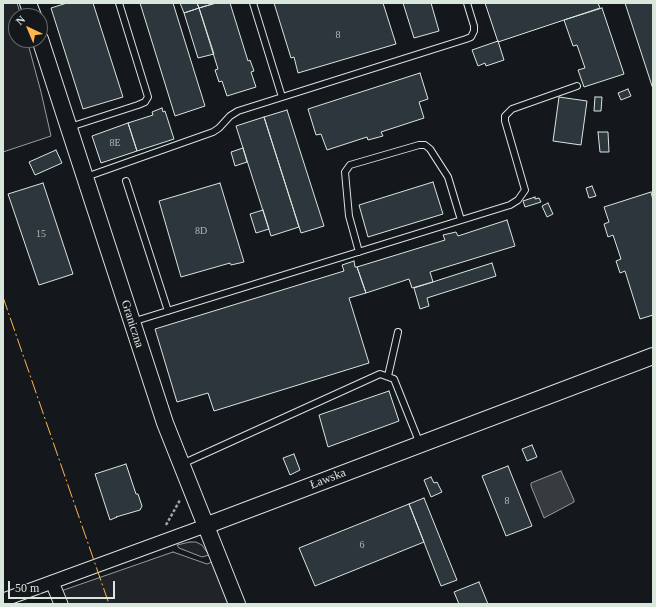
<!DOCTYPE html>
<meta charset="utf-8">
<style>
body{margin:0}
#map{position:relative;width:656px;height:607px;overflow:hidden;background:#14181c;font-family:"Times New Roman",serif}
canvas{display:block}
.frame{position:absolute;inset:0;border:4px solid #d8e6dc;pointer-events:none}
.north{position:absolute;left:8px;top:8px;width:40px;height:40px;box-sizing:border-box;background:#14181c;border:1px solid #626a69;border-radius:50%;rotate:316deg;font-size:11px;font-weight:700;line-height:16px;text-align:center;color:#d8e6dc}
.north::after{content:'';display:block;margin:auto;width:14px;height:18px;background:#ffb74d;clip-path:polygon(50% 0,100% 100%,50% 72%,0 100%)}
.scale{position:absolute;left:8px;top:581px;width:107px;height:18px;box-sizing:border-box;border:2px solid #d8e6dc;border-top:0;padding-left:5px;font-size:12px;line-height:14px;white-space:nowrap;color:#d8e6dc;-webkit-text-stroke:3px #14181c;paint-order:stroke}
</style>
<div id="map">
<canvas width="656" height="607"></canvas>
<div class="frame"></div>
<div class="north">N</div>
<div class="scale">50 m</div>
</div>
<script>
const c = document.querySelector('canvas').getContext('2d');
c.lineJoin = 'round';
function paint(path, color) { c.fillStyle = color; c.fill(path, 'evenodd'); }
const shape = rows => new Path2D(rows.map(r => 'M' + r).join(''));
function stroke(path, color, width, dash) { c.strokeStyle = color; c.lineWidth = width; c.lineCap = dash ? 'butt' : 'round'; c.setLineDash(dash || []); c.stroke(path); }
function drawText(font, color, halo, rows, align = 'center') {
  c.font = font + ' "Times New Roman",serif'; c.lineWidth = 3; c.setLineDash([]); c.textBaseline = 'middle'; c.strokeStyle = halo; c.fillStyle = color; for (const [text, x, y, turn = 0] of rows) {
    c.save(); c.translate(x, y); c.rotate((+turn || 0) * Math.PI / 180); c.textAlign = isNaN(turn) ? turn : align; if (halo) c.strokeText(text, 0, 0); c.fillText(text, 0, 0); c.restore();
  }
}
const green = shape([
 [3,3,17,3,21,16,16,16,16,40,27,40,41,92,51,136,3,152,3,3],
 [190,542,196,542,202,545,209,555,202,557,179,548,177,545,190,542],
 [173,552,207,564,212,562,229,604,67,604,61,591,173,552]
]);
const water = shape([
 [561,471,574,500,574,502,544,518,531,486,531,483,561,471]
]);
const building = shape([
 [67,3,93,3,123,97,83,109,51,8,67,3],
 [140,3,173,3,205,106,175,116,140,3],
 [180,3,197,3,199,8,184,13,180,3],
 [197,3,216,3,199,8,197,3],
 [216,3,230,3,248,61,250,60,254,71,251,72,256,87,227,96,222,81,219,82,215,70,218,69,199,8,216,3],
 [274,3,383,3,396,44,298,73,294,57,291,58,274,3],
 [403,3,431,3,439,31,414,38,403,3],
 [485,3,598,3,600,8,498,42,485,3],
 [625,3,653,3,653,89,625,3],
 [199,8,214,54,198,58,184,13,199,8],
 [602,8,624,74,584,87,578,70,585,68,577,45,573,46,564,20,602,8],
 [498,41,504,60,486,66,485,63,478,66,472,50,498,41],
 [420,73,428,99,419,102,424,118,381,132,383,136,368,140,367,137,327,150,321,134,316,135,308,109,420,73],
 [628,89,631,96,621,100,618,93,628,89],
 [559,97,587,101,581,145,553,141,559,97],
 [595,97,602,97,601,111,594,111,595,97],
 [162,108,163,112,165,111,174,139,137,151,128,123,153,115,152,112,162,108],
 [287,110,324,226,301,233,264,117,287,110],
 [264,117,299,227,271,236,236,126,264,117],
 [128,123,137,151,101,163,92,136,128,123],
 [598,132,608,132,609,152,600,152,598,132],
 [243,148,247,162,235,166,231,152,243,148],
 [56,150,62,163,35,175,29,162,56,150],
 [433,182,443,214,368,237,359,205,433,182],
 [43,183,73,274,39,285,8,194,43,183],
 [220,183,244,262,231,265,230,263,181,277,159,201,220,183],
 [592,186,596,196,589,198,586,188,592,186],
 [651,192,653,200,653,315,640,319,625,271,620,273,616,261,621,259,613,235,608,237,604,224,609,222,604,207,651,192],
 [535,197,535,199,539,198,541,202,525,207,523,201,535,197],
 [548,203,553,214,547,217,542,206,548,203],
 [263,210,269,229,256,233,250,214,263,210],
 [507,220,515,246,430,272,433,282,412,288,409,279,366,293,357,267,445,240,443,235,456,232,458,236,507,220],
 [354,261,355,267,357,267,366,293,349,298,369,363,214,411,208,393,177,402,155,329,344,271,342,265,354,261],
 [492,263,496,276,427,298,429,306,420,309,414,288,492,263],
 [389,391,399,421,328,447,319,415,389,391],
 [532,445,537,457,527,461,522,449,532,445],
 [294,454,300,470,290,475,283,458,294,454],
 [126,464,136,494,138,494,142,506,140,510,116,517,117,517,110,520,95,474,126,464],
 [508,466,532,526,506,536,482,476,508,466],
 [431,477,434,483,437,482,442,492,431,497,424,480,431,477],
 [424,498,457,580,441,586,409,504,424,498],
 [409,504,424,542,315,586,299,548,409,504],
 [479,582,488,604,459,604,454,592,479,582]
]);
const path = shape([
 [166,525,180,500]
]);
const service = shape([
 [253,3,282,97],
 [70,127,138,105,145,102,148,97,119,3],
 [86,177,213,132,219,128,230,116,238,111,466,39,471,37,474,31,474,26,467,3],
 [126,181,168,311],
 [359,252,349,216,345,172,350,165,419,145,425,145,430,149,448,177,461,220],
 [132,322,510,205,518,200,525,190,505,121,505,116,512,109,577,86],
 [388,376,398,332],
 [182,464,380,374,394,379,420,444]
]);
const minor = shape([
 [52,582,61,604],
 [3,600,205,526]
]);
const tertiary = shape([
 [28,3,33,16],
 [40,39,165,423,237,604],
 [205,526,653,356]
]);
const power = shape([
 [3,297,109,604]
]);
const numberNames = [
 ["8",338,35],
 ["8E",115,143],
 ["8D",201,231],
 ["15",41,234],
 ["8",507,501],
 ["6",362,545]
];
const streetNames = [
 ["Graniczna",132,324,72],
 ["Ławska",328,479,-21]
];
paint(green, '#202428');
stroke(green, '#939e99', 1);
paint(water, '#363b3e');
stroke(water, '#939e99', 1);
paint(building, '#2c363c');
stroke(building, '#d8e6dc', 1);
stroke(service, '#d8e6dc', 8);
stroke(minor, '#d8e6dc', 15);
stroke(tertiary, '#d8e6dc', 18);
stroke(path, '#9da8a2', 2.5, [3, 2]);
stroke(service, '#14181c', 6);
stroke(minor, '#14181c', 13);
stroke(tertiary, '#14181c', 16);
stroke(power, '#ffb74d', 1, [14, 3, 2, 3]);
drawText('10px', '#adbab4', null, numberNames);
drawText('12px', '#d8e6dc', '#14181c', streetNames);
</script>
